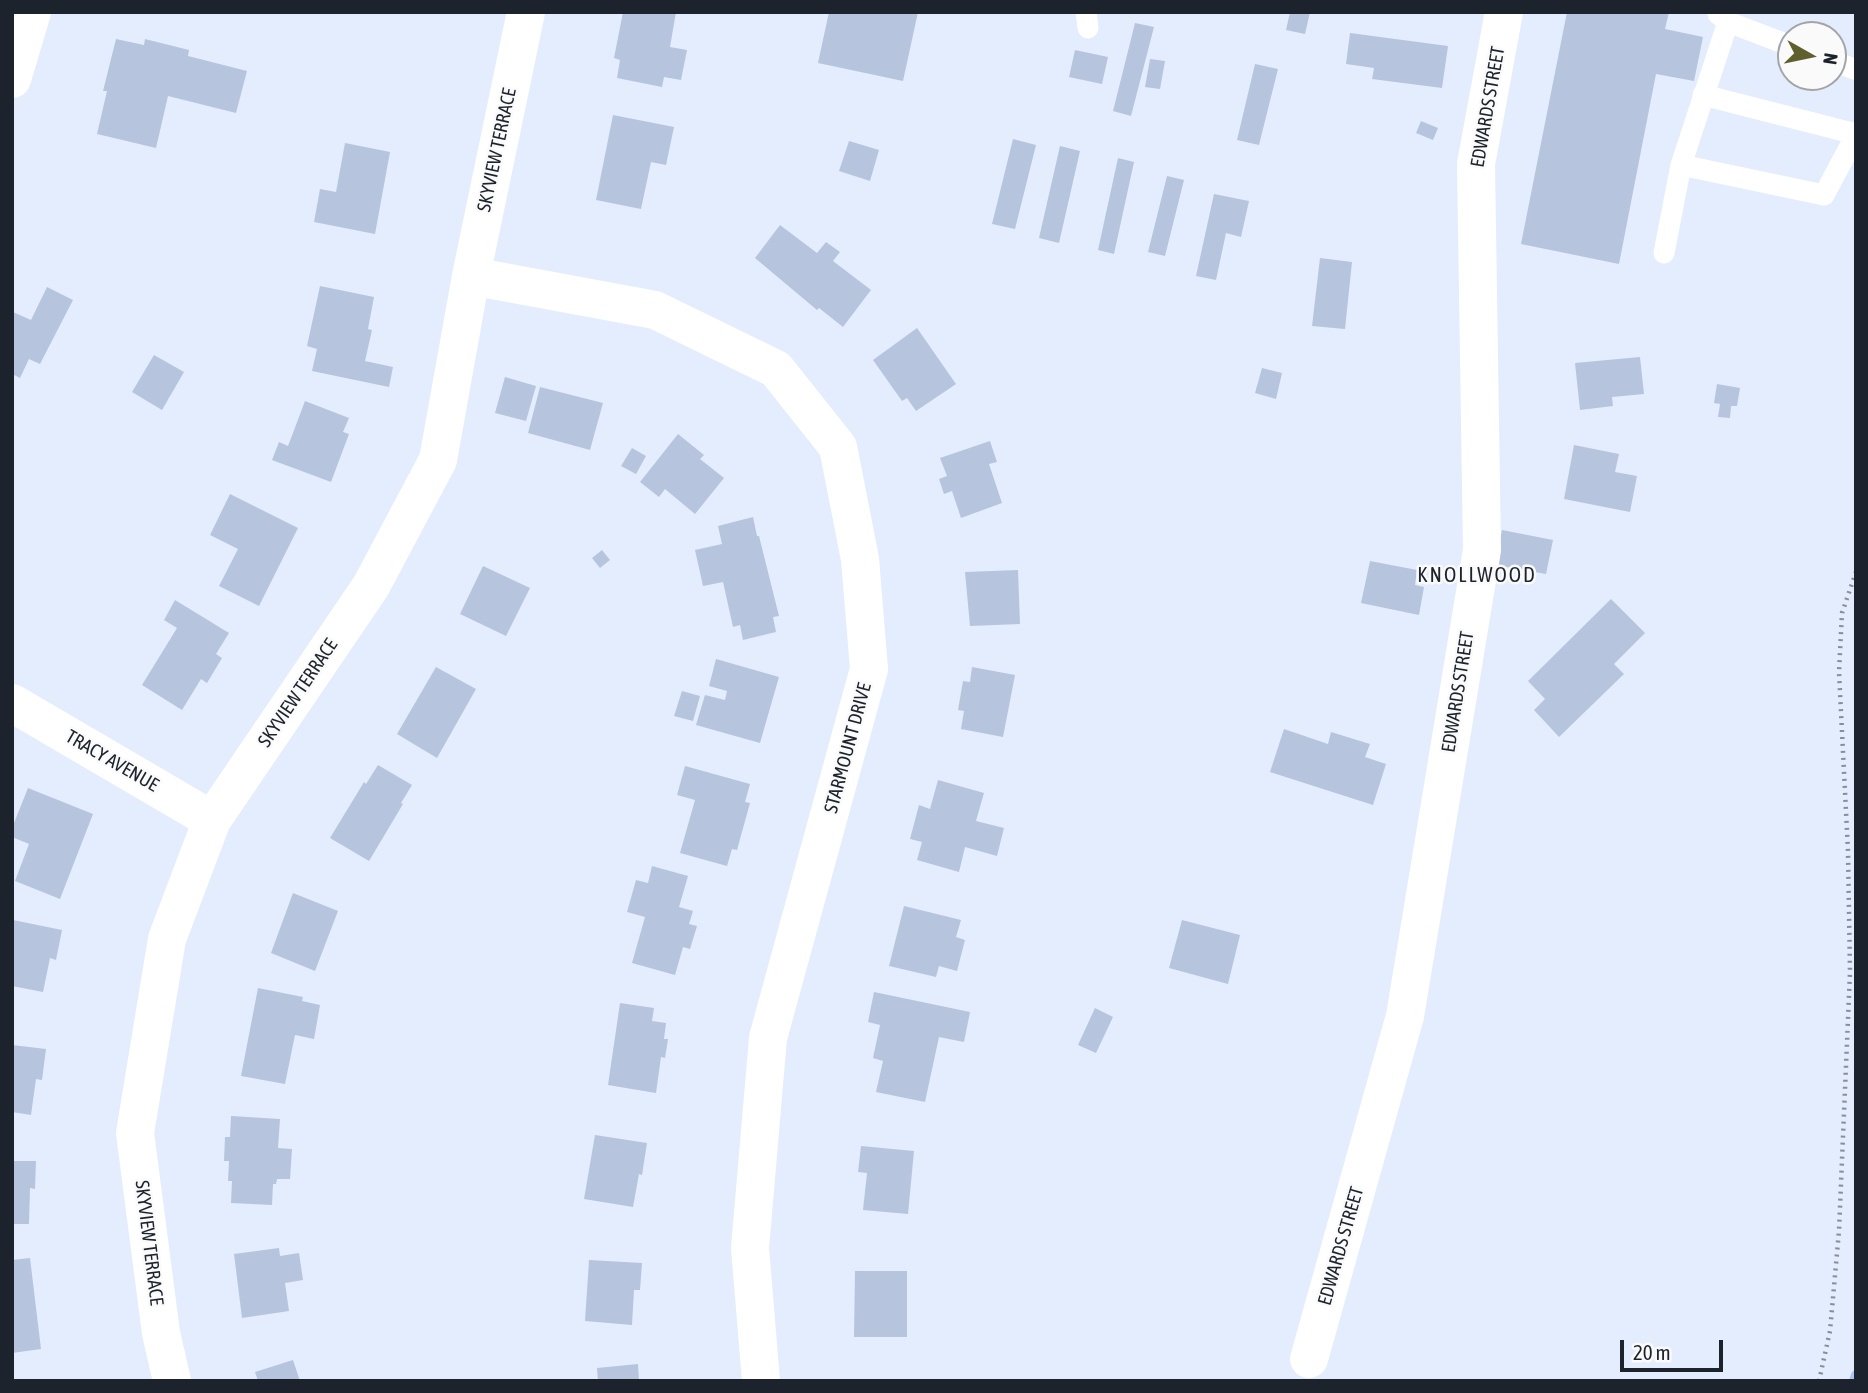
<!DOCTYPE html>
<style>
body{margin:0}
#map{position:relative;width:1868px;height:1393px;overflow:hidden;background:#e4edfd;font-family:"Asap Condensed",sans-serif}
canvas{display:block}
.frame{position:absolute;inset:0;border:14px solid #1d232c;pointer-events:none}
.north{position:absolute;left:1777px;top:21px;width:70px;height:70px;box-sizing:border-box;background:#fafafa;border:2px solid #a2a4a8;border-radius:50%;rotate:99deg;font-size:19px;font-weight:700;line-height:28px;text-align:center;color:#1d232c}
.north::after{content:'';display:block;margin:auto;width:24px;height:32px;background:#5f602d;clip-path:polygon(50% 0,100% 100%,50% 72%,0 100%)}
.scale{position:absolute;left:1620px;top:1340px;width:103px;height:32px;box-sizing:border-box;border:4px solid #1d232c;border-top:0;padding-left:9px;font-size:21px;line-height:24px;white-space:nowrap;color:#1d232c;-webkit-text-stroke:5px #fafafa;paint-order:stroke}
</style>
<div id="map">
<canvas width="1868" height="1393"></canvas>
<div class="frame"></div>
<div class="north">N</div>
<div class="scale">20 m</div>
</div>
<script>
const c = document.querySelector('canvas').getContext('2d');
c.lineJoin = 'round';
const shape = rows => new Path2D(rows.map(r => 'M' + r).join(''));
function stroke(path, color, width, dash) { c.strokeStyle = color; c.lineWidth = width; c.lineCap = dash ? 'butt' : 'round'; c.setLineDash(dash || []); c.stroke(path); }
function paint(path, color) { c.fillStyle = color; c.fill(path, 'evenodd'); }
function drawText(font, color, halo, rows, align = 'center') {
  c.font = font + ' "Asap Condensed",sans-serif'; c.lineWidth = 5; c.setLineDash([]); c.textBaseline = 'middle'; c.strokeStyle = halo; c.fillStyle = color; for (const [text, x, y, turn = 0] of rows) {
    c.save(); c.translate(x, y); c.rotate((+turn || 0) * Math.PI / 180); c.textAlign = isNaN(turn) ? turn : align; if (halo) c.strokeText(text, 0, 0); c.fillText(text, 0, 0); c.restore();
  }
}
const stream = shape([
 [1854,1381,1856,1375]
]);
const building = shape([
 [623,12,676,12,670,47,687,50,681,80,664,77,662,87,617,78,620,60,614,58],
 [829,12,918,12,903,81,818,63],
 [1290,12,1310,12,1305,34,1286,30],
 [1567,12,1669,12,1665,29,1703,37,1694,81,1656,74,1619,264,1521,244],
 [1135,23,1154,27,1131,116,1113,111],
 [1350,33,1448,46,1442,88,1372,79,1374,68,1346,64],
 [116,39,144,45,145,39,189,50,188,56,247,71,236,113,168,96,156,148,97,134,107,91,103,91],
 [1075,50,1108,57,1102,84,1069,77],
 [1150,59,1165,61,1160,89,1145,87],
 [1255,64,1278,69,1259,145,1237,140],
 [613,115,674,127,666,165,651,162,641,209,596,200],
 [1421,121,1438,128,1433,140,1416,133],
 [1013,139,1036,145,1015,229,992,224],
 [849,141,879,150,870,181,839,171],
 [345,143,390,152,375,234,314,222,320,189,336,192],
 [1060,146,1080,151,1059,243,1039,238],
 [1118,158,1134,162,1114,254,1098,250],
 [1167,176,1184,180,1165,256,1148,252],
 [1214,194,1249,201,1241,237,1226,233,1216,280,1196,276],
 [780,225,817,253,826,242,840,252,833,261,871,290,843,327,819,308,817,310,755,258],
 [1320,258,1352,262,1345,329,1312,326],
 [320,286,374,297,368,329,372,330,365,361,393,367,389,387,312,371,317,349,307,346],
 [47,287,73,300,40,364,29,359,20,378,12,374,12,314,13,312,31,320],
 [917,328,956,384,916,411,907,398,902,401,873,360],
 [154,355,184,372,162,410,132,392],
 [1640,357,1644,394,1612,397,1613,406,1580,410,1575,363],
 [1262,368,1282,373,1276,399,1255,393],
 [505,377,536,386,526,421,495,413],
 [1717,384,1740,388,1737,406,1731,406,1730,418,1718,417,1720,404,1714,403],
 [540,387,603,403,590,450,528,433],
 [305,401,349,418,343,432,349,434,331,482,272,460,279,442,288,446],
 [678,434,704,455,700,459,724,478,695,514,665,489,659,497,640,482],
 [990,441,997,462,989,464,1002,503,961,518,952,491,944,494,939,479,947,476,940,458],
 [1574,445,1619,454,1615,472,1637,476,1630,512,1564,499],
 [632,448,646,456,636,474,621,466],
 [230,494,298,528,259,606,219,586,238,549,210,535],
 [753,517,757,536,759,536,779,616,773,617,776,632,743,640,740,625,733,627,723,582,703,586,695,550,722,544,718,526],
 [1502,530,1553,540,1546,574,1495,565],
 [602,550,610,560,600,568,592,558],
 [1370,561,1417,570,1415,585,1424,587,1419,615,1361,603],
 [483,566,530,588,506,636,460,614],
 [1018,570,1020,624,970,626,965,572],
 [1611,599,1645,633,1614,664,1624,674,1559,737,1534,710,1545,699,1528,681],
 [175,600,229,633,216,654,222,658,207,683,201,679,182,710,142,685,177,628,164,620],
 [716,659,779,677,760,743,696,725,705,695,725,700,727,691,709,686],
 [436,667,476,689,437,758,397,734],
 [972,667,1015,675,1003,737,961,729,964,711,958,710,963,681,970,682],
 [682,691,700,696,693,721,674,716],
 [1284,729,1328,744,1331,732,1370,744,1365,757,1386,764,1373,805,1270,772],
 [378,765,412,785,401,803,403,804,369,861,330,838,364,782,366,784],
 [685,766,750,784,745,802,750,803,737,850,732,849,727,866,680,853,695,800,677,795],
 [938,780,984,793,976,821,1004,828,997,856,965,847,959,872,917,860,922,842,910,839,919,805,930,809],
 [28,788,93,814,60,899,15,881,29,844,12,837,12,828],
 [652,866,688,876,679,907,693,911,689,924,697,926,690,949,683,947,675,975,632,963,645,917,627,912,636,880,648,883],
 [293,893,338,911,315,971,271,953],
 [904,906,961,920,956,937,965,940,957,971,939,966,936,977,889,966],
 [13,920,62,930,56,960,50,958,43,992,12,986],
 [1182,920,1240,935,1228,984,1169,968],
 [258,988,303,997,302,1001,320,1005,314,1039,295,1035,285,1084,241,1076],
 [874,992,970,1012,964,1042,939,1037,925,1102,876,1092,883,1061,873,1058,880,1025,868,1022],
 [620,1003,654,1008,652,1021,666,1023,664,1039,668,1039,665,1058,661,1057,656,1093,608,1085],
 [1095,1008,1113,1017,1096,1053,1078,1045],
 [12,1045,46,1049,42,1080,36,1079,31,1115,12,1112],
 [231,1116,280,1119,278,1148,292,1149,290,1179,277,1179,276,1184,273,1184,272,1205,231,1203,232,1181,228,1181,229,1161,224,1161,225,1137,230,1137],
 [595,1135,647,1143,642,1175,639,1174,633,1207,584,1199],
 [861,1146,914,1151,908,1214,863,1210,867,1173,858,1172],
 [12,1161,36,1161,35,1189,30,1188,29,1224,12,1224],
 [279,1248,280,1256,299,1253,303,1280,285,1283,289,1311,242,1318,234,1254],
 [30,1258,41,1349,12,1353,12,1260],
 [589,1260,642,1263,640,1290,634,1290,632,1325,585,1321],
 [855,1271,907,1271,907,1337,854,1337],
 [293,1360,300,1381,258,1381,255,1372],
 [638,1364,639,1381,598,1381,597,1368]
]);
const path = shape([
 [1819,1381,1830,1331,1839,1231,1850,972,1848,851,1839,672,1842,613,1856,572]
]);
const lane = shape([
 [1086,12,1088,28],
 [1718,14,1728,22,1791,46],
 [1833,61,1854,69],
 [1703,95,1856,134],
 [1681,165,1824,195,1856,135],
 [1664,253,1681,165,1728,22]
]);
const street = shape([
 [12,79,32,12],
 [471,276,655,310,776,369,838,447,860,559,869,669,768,1038,750,1248,761,1381],
 [12,703,212,820],
 [1309,1359,1405,1016,1482,550,1476,164,1504,12],
 [172,1381,161,1333,135,1133,167,939,212,820,371,586,438,460,471,276,526,12]
]);
const streetNames = [
 ["EDWARDS STREET",1488,107,-80],
 ["SKYVIEW TERRACE",497,150,-78],
 ["EDWARDS STREET",1458,692,-81],
 ["SKYVIEW TERRACE",298,693,-56],
 ["STARMOUNT DRIVE",848,748,-75],
 ["TRACY AVENUE",112,761,30],
 ["SKYVIEW TERRACE",149,1243,83],
 ["EDWARDS STREET",1341,1246,-74]
];
const neighbourhoodNames = [
 ["KNOLLWOOD",1477,575]
];
stroke(stream, '#a9c3f3', 10);
paint(building, '#b6c4de');
stroke(path, '#878e9b', 4.5, [2, 5]);
stroke(lane, '#fff', 21);
stroke(street, '#fff', 38);
drawText('19px', '#1d232c', '#fafafa', streetNames);
c.letterSpacing = '2px';
drawText('21px', '#1d232c', '#fafafa', neighbourhoodNames);
c.letterSpacing = '0px';
</script>
